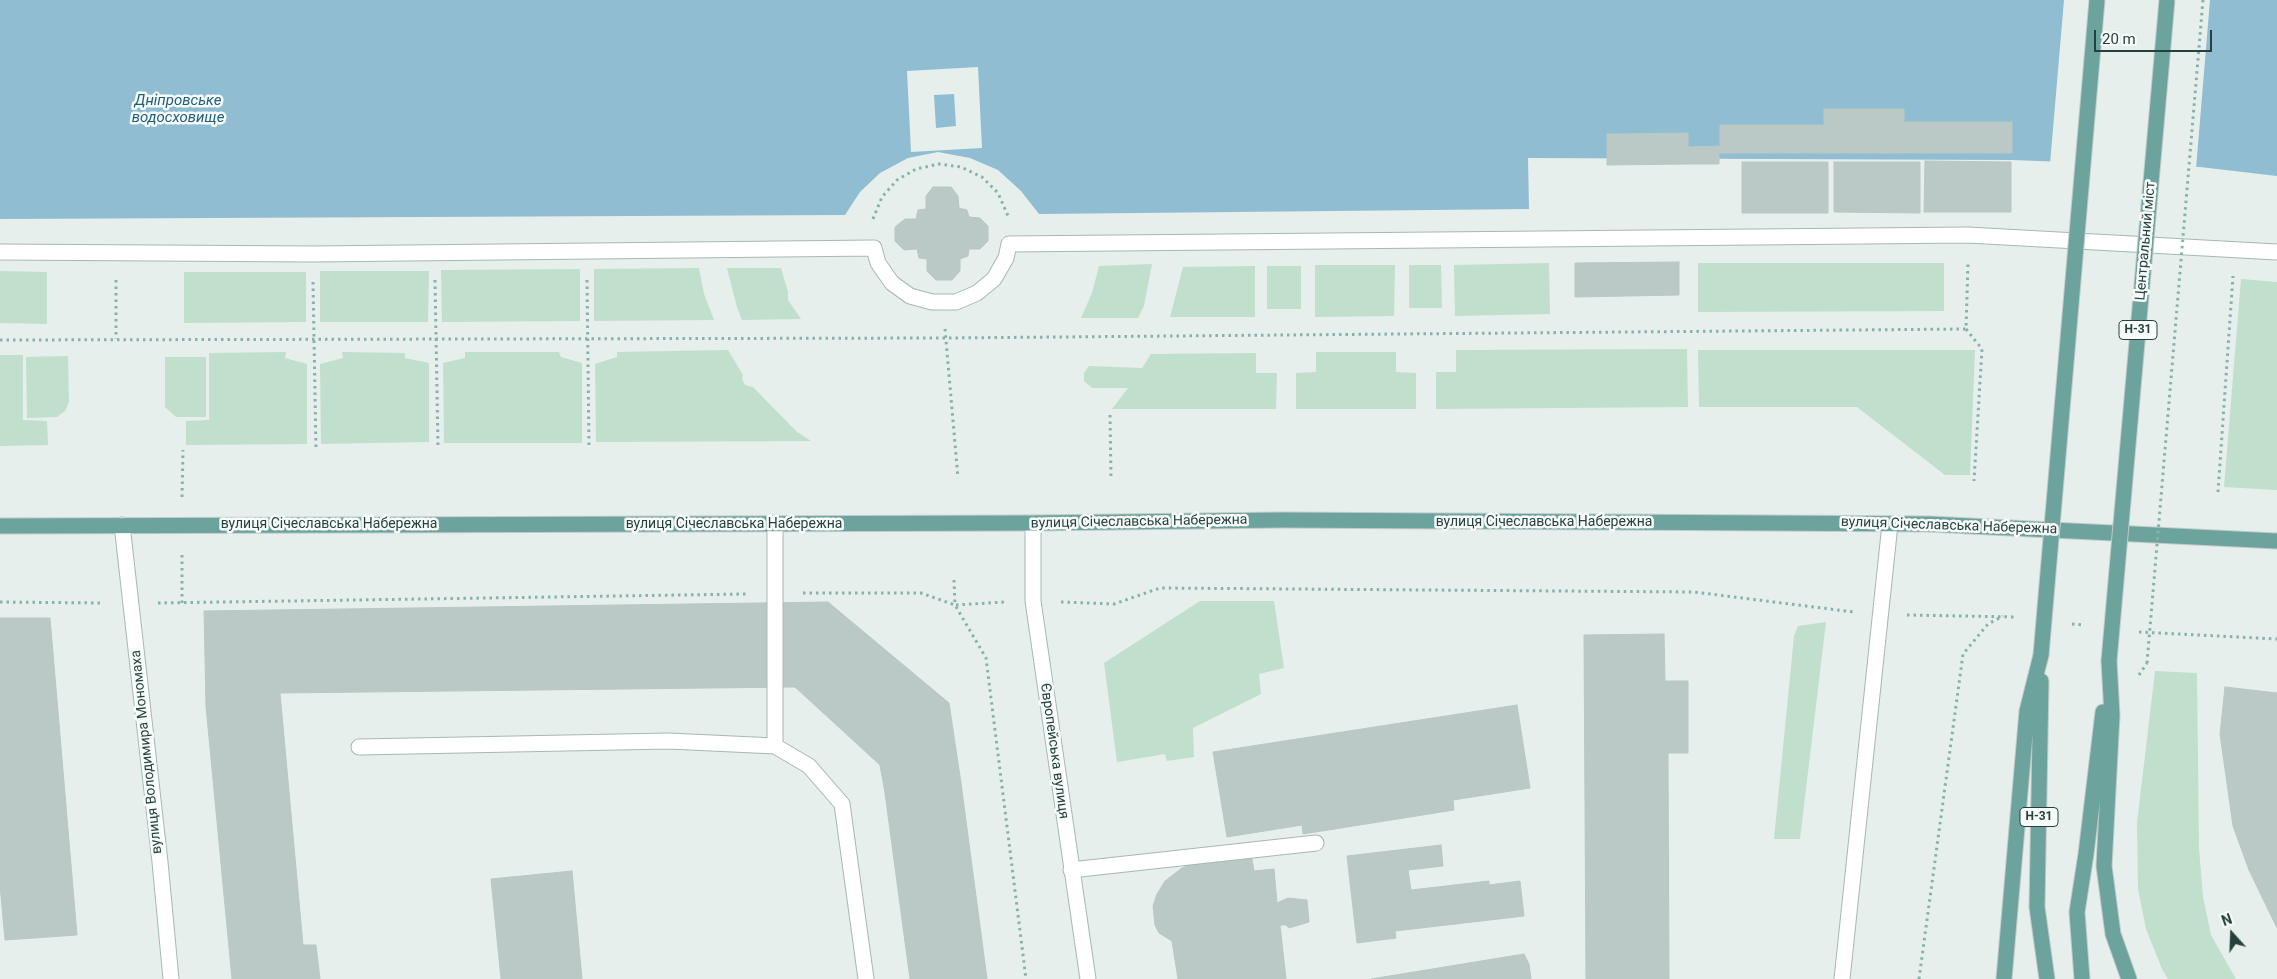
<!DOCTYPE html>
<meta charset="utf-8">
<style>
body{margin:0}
#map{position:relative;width:2277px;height:979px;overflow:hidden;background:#e6efec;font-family:Roboto,sans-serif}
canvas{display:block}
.north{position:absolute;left:2207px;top:909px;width:50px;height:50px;-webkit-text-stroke:4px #f7fbf9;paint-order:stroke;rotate:340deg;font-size:14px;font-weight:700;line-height:20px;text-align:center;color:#25413d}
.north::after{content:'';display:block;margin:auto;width:18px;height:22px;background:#25413d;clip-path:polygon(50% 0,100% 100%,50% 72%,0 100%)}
.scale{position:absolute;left:2094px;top:30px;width:118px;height:22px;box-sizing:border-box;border:2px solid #25413d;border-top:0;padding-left:6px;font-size:15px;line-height:18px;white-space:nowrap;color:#25413d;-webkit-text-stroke:4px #f7fbf9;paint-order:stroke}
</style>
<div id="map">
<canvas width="2277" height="979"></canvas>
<div class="north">N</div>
<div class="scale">20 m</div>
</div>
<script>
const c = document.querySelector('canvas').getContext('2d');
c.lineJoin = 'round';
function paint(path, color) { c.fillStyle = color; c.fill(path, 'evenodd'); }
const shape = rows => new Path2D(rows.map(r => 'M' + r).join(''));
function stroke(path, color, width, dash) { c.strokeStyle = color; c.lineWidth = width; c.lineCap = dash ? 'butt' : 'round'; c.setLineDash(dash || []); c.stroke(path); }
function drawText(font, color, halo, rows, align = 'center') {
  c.font = font + ' Roboto,sans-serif'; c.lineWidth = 5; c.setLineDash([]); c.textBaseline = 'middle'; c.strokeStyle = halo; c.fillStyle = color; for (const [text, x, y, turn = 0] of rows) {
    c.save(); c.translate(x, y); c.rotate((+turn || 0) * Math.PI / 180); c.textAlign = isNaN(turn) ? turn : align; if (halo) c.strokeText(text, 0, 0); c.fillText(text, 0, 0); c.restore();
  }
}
const green = shape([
 [1549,263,1550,314,1455,316,1454,265],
 [1698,263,1944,263,1944,311,1698,312],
 [1152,264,1144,306,1138,318,1081,318,1092,293,1099,266],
 [1315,265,1395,265,1394,316,1315,317],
 [1409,265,1441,265,1442,308,1409,308],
 [1255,266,1255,317,1170,317,1183,267],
 [1267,266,1301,266,1301,309,1267,309],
 [699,268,704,294,714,320,594,321,594,269],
 [727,268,781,268,788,292,788,300,801,319,742,320,737,307],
 [580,269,580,321,442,322,441,270],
 [0,271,47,272,47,324,0,323],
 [320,271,429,271,428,322,320,322],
 [184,272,306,272,306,322,184,323],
 [2241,279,2277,282,2277,490,2224,487],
 [1687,349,1688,407,1436,409,1436,372,1456,372,1456,350],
 [728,350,743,375,742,379,745,385,753,387,797,432,811,441,596,442,595,364,617,357,617,352],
 [1698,350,1975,350,1970,475,1945,475,1857,407,1699,407],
 [286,352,285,358,307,364,307,444,186,445,186,421,209,420,209,353],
 [342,352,405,353,405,358,429,363,429,442,321,444,320,364,343,358],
 [465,352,559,352,561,357,582,363,582,443,444,443,443,363,465,358],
 [1316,352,1396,352,1396,372,1416,373,1416,409,1296,409,1296,373,1316,372],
 [1256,353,1256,373,1277,373,1276,409,1112,409,1128,388,1092,388,1084,381,1084,373,1089,366,1142,368,1151,354],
 [0,355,23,355,23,420,47,421,48,445,0,446],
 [68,356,69,402,65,411,57,417,27,418,26,357],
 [165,357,206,357,206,417,176,417,165,407],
 [1200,601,1274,601,1284,668,1259,674,1261,694,1193,728,1194,757,1167,761,1165,754,1117,762,1104,663],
 [1826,622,1800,839,1774,839,1794,636,1798,626],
 [2155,671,2197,673,2199,848,2203,897,2211,935,2236,979,2168,979,2162,969,2146,929,2138,889,2137,823]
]);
const water = shape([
 [0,0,2277,0,2277,176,2200,167,2012,160,1528,158,1529,209,1039,214,1021,191,998,170,970,158,938,152,908,158,880,173,860,192,845,215,0,219]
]);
const pier = shape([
 [2064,0,2210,0,2196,169,2050,164],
 [978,67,982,148,911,152,907,71],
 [954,94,956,126,936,128,934,95]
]);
const building = shape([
 [1824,109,1904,109,1904,122,2012,122,2012,153,1719,153,1719,164,1688,164,1688,147,1720,146,1720,125,1824,125,1824,109],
 [1688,133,1688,164,1607,165,1607,134,1688,133],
 [1925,161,2011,162,2011,212,1924,212,1925,161],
 [1742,162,1828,162,1828,213,1742,213,1742,162],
 [1834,162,1920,162,1920,213,1834,212,1834,162],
 [933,187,951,187,958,196,959,208,967,210,969,217,980,218,988,226,988,241,980,249,969,249,968,256,960,259,960,271,952,280,936,280,927,271,927,259,919,258,917,249,904,250,895,241,895,227,905,219,916,219,918,210,926,209,926,196,933,187],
 [1679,262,1679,295,1575,297,1575,263,1679,262],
 [828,602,949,703,961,783,885,793,880,765,795,687,280,693,303,945,316,945,320,979,232,979,206,706,204,611,828,602],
 [0,618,50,618,77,935,5,940,0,885,0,618],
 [1664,634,1665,681,1688,681,1688,753,1668,753,1669,979,1586,979,1584,635,1664,634],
 [2225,687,2277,693,2277,928,2249,870,2233,826,2220,734,2225,687],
 [1517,705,1530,788,1453,800,1454,810,1303,834,1302,825,1227,837,1213,752,1517,705],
 [961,783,987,979,910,979,885,793,961,783],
 [1441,845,1443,866,1408,870,1411,890,1489,881,1489,885,1520,881,1524,916,1395,931,1396,938,1357,943,1347,856,1441,845],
 [1228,857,1252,859,1254,871,1274,869,1277,903,1288,898,1307,900,1309,922,1289,928,1286,925,1280,925,1286,979,1178,979,1172,941,1159,933,1155,925,1153,906,1157,894,1165,881,1182,868,1201,861,1228,857],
 [572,871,582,979,501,979,491,879,572,871],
 [1524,954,1529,964,1531,979,1371,979,1524,954]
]);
const path = shape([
 [873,219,882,197,897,180,916,169,939,164,961,167,982,177,998,193,1008,216],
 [116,280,116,339],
 [435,280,438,447],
 [587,280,589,447],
 [313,282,316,449],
 [945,329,958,478],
 [1966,329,1982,349,1974,481],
 [0,340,945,338,1966,329,1968,263],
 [1110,415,1111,478],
 [2218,492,2233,276],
 [182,497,183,450],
 [954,580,955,605,1005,602],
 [803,593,921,593,955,605,986,658,1026,979],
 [0,602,102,603],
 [1061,602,1114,604,1160,588,1694,592,1854,612],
 [158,603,747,594],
 [182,603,182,553],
 [1907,615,2016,617],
 [2072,624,2085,625],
 [2139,632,2277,639],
 [2139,675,2147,663],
 [1919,979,1963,654,1988,624,2003,616]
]);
const lane = shape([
 [775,746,775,523],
 [359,747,669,741,775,746,809,766,842,804,866,979],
 [1071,870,1316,843],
 [1842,979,1890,524]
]);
const street = shape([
 [0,252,313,254,874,248,878,263,892,283,910,296,932,302,956,302,977,293,994,279,1006,258,1009,244,1968,235,2277,252]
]);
const secondary = shape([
 [1033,523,1033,601,1088,979],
 [122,525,160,862,171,979]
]);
const primary = shape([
 [0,526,1033,523,1282,520,1929,524,2277,541],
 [2109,661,2112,715,2104,866,2113,934,2129,979],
 [2041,681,2037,907,2047,979],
 [2004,979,2027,711,2041,655],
 [2082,979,2077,912,2086,854,2103,712]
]);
const pathBridge = shape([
 [2147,663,2203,0]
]);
const primaryBridge = shape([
 [2041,655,2097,0],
 [2109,661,2167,0]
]);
const shields = [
 [2138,330,38],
 [2039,817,38]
];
const shieldNames = [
 ["Н-31",2138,330],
 ["Н-31",2039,817]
];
const streetNames = [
 ["Центральний міст",2146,241,-85],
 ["вулиця Січеславська Набережна",1139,522,-1],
 ["вулиця Січеславська Набережна",1544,522],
 ["вулиця Січеславська Набережна",329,524],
 ["вулиця Січеславська Набережна",734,524],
 ["вулиця Січеславська Набережна",1949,526,2],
 ["Європейська вулиця",1054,751,82],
 ["вулиця Володимира Мономаха",147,752,-96]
];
const waterNames = [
 ["Дніпровське",178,101],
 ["водосховище",178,118]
];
paint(green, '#c0dfcd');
paint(water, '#90bdd1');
paint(pier, '#e6efec');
paint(building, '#bbc9c6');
stroke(building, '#b8c8c4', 1);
stroke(lane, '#a8b7b4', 17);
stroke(street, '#a8b7b4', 17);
stroke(secondary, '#a4bab6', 17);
stroke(primary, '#c2cac9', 17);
stroke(path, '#87b1ab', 3, [2.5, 4]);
stroke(lane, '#fff', 15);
stroke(street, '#fff', 15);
stroke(secondary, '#fff', 15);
stroke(primary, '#6ca39d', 15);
stroke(primaryBridge, '#c2cac9', 17, []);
stroke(pathBridge, '#87b1ab', 3, [2.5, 4]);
stroke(primaryBridge, '#6ca39d', 15);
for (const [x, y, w] of shields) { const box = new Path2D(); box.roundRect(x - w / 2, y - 9.5, w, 19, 4); c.fillStyle = '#f7fbf9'; c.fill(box); stroke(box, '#25413d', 1); }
drawText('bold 12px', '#25413d', null, shieldNames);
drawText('14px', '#25413d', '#f7fbf9', streetNames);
drawText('italic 15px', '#1f5e7c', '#f7fbf9', waterNames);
</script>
